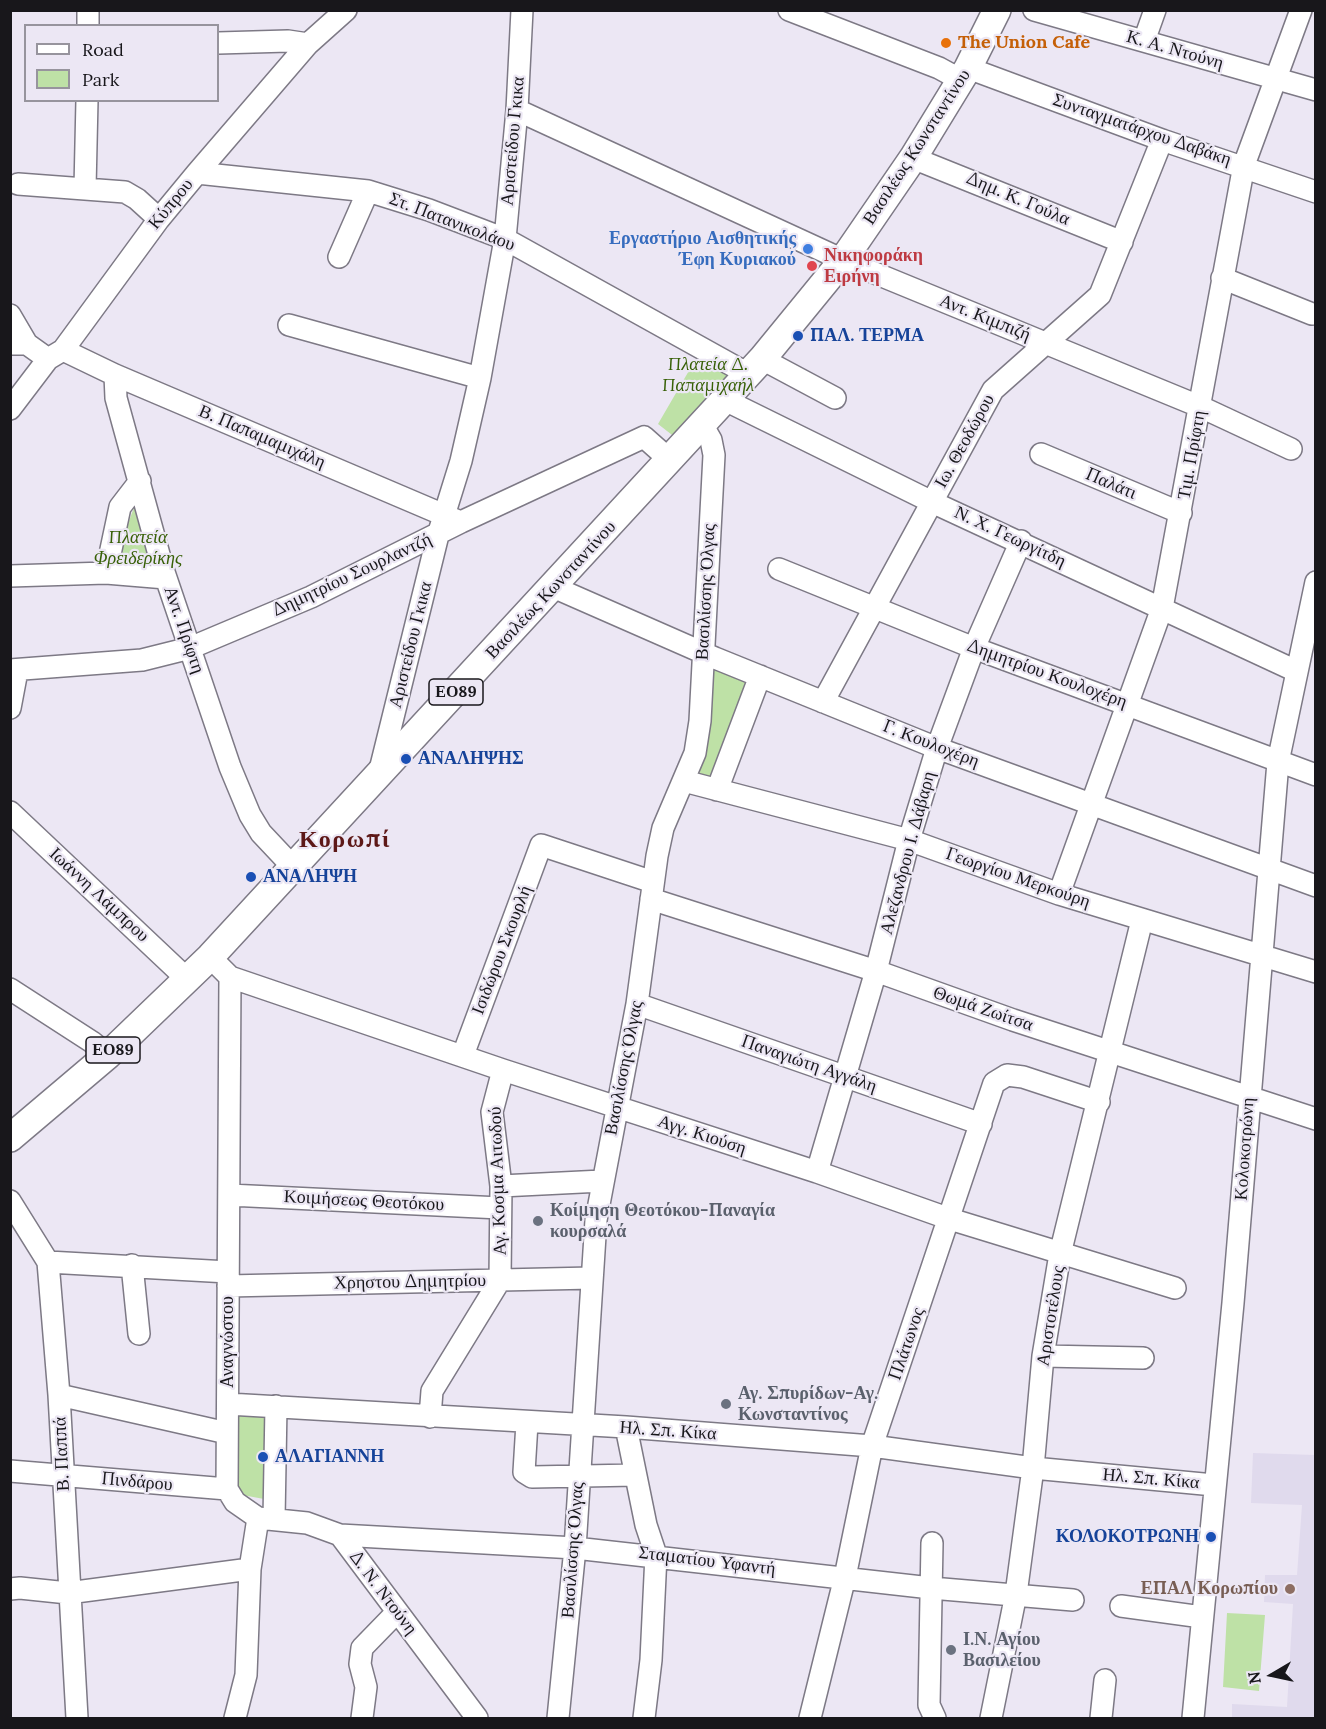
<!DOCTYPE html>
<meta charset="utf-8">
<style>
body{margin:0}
#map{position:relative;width:1326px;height:1729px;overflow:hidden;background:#ece7f4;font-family:Lora,serif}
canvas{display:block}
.frame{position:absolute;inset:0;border:12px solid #18171b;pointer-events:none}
.legend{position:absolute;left:24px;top:24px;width:195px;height:78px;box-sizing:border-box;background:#ece7f4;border:2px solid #97949d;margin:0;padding:8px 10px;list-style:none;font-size:18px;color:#18171b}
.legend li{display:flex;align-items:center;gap:12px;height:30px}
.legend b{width:30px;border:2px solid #97949d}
.north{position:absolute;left:1242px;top:1645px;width:60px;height:60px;-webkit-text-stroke:4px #ece7f4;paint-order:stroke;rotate:261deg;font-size:16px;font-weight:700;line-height:24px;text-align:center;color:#18171b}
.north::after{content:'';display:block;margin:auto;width:21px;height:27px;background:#18171b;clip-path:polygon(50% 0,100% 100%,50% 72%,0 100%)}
</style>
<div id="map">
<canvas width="1326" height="1729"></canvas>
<div class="frame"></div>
<ul class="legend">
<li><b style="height:8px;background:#fff"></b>Road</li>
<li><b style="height:16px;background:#bee1a6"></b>Park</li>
</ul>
<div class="north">N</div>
</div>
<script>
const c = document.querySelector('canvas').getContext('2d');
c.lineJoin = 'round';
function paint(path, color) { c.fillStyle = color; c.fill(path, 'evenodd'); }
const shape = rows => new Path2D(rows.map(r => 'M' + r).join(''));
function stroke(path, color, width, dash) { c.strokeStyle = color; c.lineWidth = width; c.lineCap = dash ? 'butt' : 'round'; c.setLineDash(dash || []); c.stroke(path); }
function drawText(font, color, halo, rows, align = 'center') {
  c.font = font + ' Lora,serif'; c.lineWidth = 4.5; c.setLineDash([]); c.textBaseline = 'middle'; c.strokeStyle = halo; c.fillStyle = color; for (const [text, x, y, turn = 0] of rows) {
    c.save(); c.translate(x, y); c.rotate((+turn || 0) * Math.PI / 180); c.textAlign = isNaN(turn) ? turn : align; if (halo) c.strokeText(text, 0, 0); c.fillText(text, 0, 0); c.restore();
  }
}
const built = shape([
 [1253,1453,1315,1455,1315,1718,1232,1718,1232,1704,1287,1707,1293,1604,1264,1602,1265,1575,1297,1575,1302,1505,1251,1503]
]);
const green = shape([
 [701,350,737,370,676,438,658,424],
 [141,489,163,569,112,566],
 [715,658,760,676,720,780,694,772,709,722],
 [238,1414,270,1418,264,1499,237,1494],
 [1227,1613,1265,1615,1259,1691,1223,1687]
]);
const minor = shape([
 [789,10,939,68,961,80],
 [1034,10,1316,90],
 [88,26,88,10],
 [1144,41,1155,10],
 [218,43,288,41,308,44],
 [968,68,1162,140,1316,192],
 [517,110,843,260,1201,407,1291,449],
 [913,158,1122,242],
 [197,173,368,191,429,210,505,239,748,374],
 [18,184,125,192,137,199,159,219],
 [85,188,87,100],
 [339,257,368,191],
 [1222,278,1312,314],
 [10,315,27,344],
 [289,325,480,378],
 [10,344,27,344,48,359],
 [63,350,115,375,458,521],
 [762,359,835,398],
 [115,375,116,398,163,569,230,767,250,815,261,833,293,867],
 [725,400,932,502,1296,671],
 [10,409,48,359,63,350,159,219,197,173,308,44,346,10],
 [1041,454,1181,513],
 [779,569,974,648,1316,775],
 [106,573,120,507,140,481],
 [10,576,106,573,166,578],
 [552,589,560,590,715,658,937,748,1316,886],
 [10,670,142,660,190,648,311,597,461,522,644,437,671,461],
 [823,702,993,390,1100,295,1162,140],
 [10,708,17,671],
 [379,774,438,535,461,461,480,378,505,239,517,110,522,10],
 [684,781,909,840,1059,894,1316,972],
 [717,790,760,676],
 [10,812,187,979],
 [1059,894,1162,608,1244,165,1301,10],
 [651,899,876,971,1013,1020,1316,1119],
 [220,967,230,977,227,1489,235,1502,258,1518],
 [230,977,503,1070,817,1172,950,1219,1175,1288],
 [10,989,92,1042,108,1055],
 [637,1004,981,1124],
 [463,1055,541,845,653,882],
 [817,1172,876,971,909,840,937,748,974,648,1021,541],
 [501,1186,602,1181],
 [229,1195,500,1208],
 [10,1201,48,1262,59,1395,77,1718],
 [48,1262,228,1272],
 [132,1265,139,1334],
 [228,1286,592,1278],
 [1043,1356,1143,1358],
 [59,1395,227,1433],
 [228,1404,626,1427,872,1446,1033,1468,1214,1485],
 [430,1417,432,1391,500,1280,501,1186,492,1112,503,1070],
 [527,1423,524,1472,532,1477,635,1475],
 [626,1427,646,1525,656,1555,651,1660,644,1718],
 [10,1471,227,1489],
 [258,1518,307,1523,340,1535,477,1718],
 [274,1519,276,1406],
 [340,1535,575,1548,931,1588,1073,1600],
 [932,1543,929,1705,935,1718],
 [10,1589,20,1588,68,1593,250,1569],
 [1121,1606,1202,1617],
 [235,1718,246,1675,250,1569,258,1518],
 [362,1718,366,1687,360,1664,362,1648,397,1612],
 [558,1718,575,1548,596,1220,637,1004,657,856,663,828,695,753,700,721,714,455,711,440,703,426],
 [810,1718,845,1577,872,1446,994,1083,1007,1075,1023,1077,1099,1102],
 [991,1718,1016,1594,1033,1468,1043,1356,1060,1254,1142,920],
 [1101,1718,1105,1680],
 [1193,1718,1233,1303,1278,762,1316,582]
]);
const major = shape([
 [10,1138,108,1055,210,957,762,359,843,260,913,158,968,68,997,10]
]);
const markers = [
 [946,43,6,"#e8710a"],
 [808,249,6,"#3f7fe0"],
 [812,266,6,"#e0444e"],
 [798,336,6,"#1a4fb4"],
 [406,759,6,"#1a4fb4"],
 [251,877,6,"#1a4fb4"],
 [538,1221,6,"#6b7280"],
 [726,1404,6,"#6b7280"],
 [263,1457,6,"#1a4fb4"],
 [1211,1537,6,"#1a4fb4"],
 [1290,1589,6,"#8d6e63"],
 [951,1650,6,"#6b7280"]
];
const shields = [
 [456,692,54],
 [113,1050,54]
];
const shieldNames = [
 ["ΕΟ89",456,692],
 ["ΕΟ89",113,1050]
];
const foodNames = [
 ["The Union Cafe",958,43]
];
const streetNames = [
 ["Κ. Α. Ντούνη",1175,50,16],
 ["Συνταγματάρχου Δαβάκη",1142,130,19],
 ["Αριστείδου Γκικα",513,141,-85],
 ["Βασιλέως Κωνσταντίνου",917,147,-57],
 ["Δημ. Κ. Γούλα",1018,199,23],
 ["Κύπρου",171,204,-51],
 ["Στ. Πατανικολάου",452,222,21],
 ["Αντ. Κιμπιζή",985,318,22],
 ["Β. Παπαμαμιχάλη",262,437,23],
 ["Ιω. Θεοδώρου",965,441,-61],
 ["Τιμ. Πρίφτη",1192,455,-80],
 ["Παλάτι",1111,484,23],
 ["Ν. Χ. Γεωργίτδη",1010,537,25],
 ["Δημητρίου Σουρλαντζή",352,575,-25],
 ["Βασιλέως Κωνσταντίνου",551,590,-47],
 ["Βασιλίσσης Όλγας",706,592,-87],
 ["Αντ. Πρίφτη",184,630,71],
 ["Αριστείδου Γκικα",411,645,-76],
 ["Δημητρίου Κουλοχέρη",1047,674,20],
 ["Γ. Κουλοχέρη",931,744,21],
 ["Αλεζανδρου Ι. Δάβαρη",908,853,-75],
 ["Γεωργίου Μερκούρη",1018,878,19],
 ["Ιωάννη Λάμπρου",99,895,43],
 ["Ισιδώρου Σκουρλή",502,950,-69],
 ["Θωμά Ζωίτσα",983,1009,19],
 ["Παναγιώτη Αγγάλη",809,1064,19],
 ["Βασιλίσσης Όλγας",624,1068,-79],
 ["Αγγ. Κιούση",702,1135,18],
 ["Κολοκοτρώνη",1245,1149,-86],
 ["Αγ. Κοσμα Αιτωδού",498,1181,-92],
 ["Κοιμήσεως Θεοτόκου",364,1201,3],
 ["Χρηστου Δημητρίου",410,1282,-1],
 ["Αριστοτέλους",1051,1316,-81],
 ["Αναγνώστου",228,1342,-90],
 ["Πλάτωνος",907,1344,-71],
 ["Ηλ. Σπ. Κίκα",668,1431,4],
 ["Β. Παππά",62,1454,-93],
 ["Ηλ. Σπ. Κίκα",1151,1479,5],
 ["Πινδάρου",137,1482,5],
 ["Βασιλίσσης Όλγας",573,1550,-86],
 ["Σταματίου Υφαντή",707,1561,7],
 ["Δ. Ν. Ντούνη",383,1593,53]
];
const shopNames = [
 ["Εργαστήριο Αισθητικής",796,239],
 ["Έφη Κυριακού",796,260]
];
const healthNames = [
 ["Νικηφοράκη",824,256],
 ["Ειρήνη",824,277]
];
const transitNames = [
 ["ΠΑΛ. ΤΕΡΜΑ",810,336],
 ["ΑΝΑΛΗΨΗΣ",418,759],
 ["ΑΝΑΛΗΨΗ",263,877],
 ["ΑΛΑΓΙΑΝΝΗ",275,1457],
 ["ΚΟΛΟΚΟΤΡΩΝΗ",1199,1537,"right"]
];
const parkNames = [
 ["Πλατεία Δ.",708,365],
 ["Παπαμιχαήλ",708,386],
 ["Πλατεία",138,538],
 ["Φρειδερίκης",138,559]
];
const worshipNames = [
 ["Κοίμηση Θεοτόκου-Παναγία",550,1211],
 ["κουρσαλά",550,1232],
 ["Αγ. Σπυρίδων-Αγ.",738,1394],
 ["Κωνσταντίνος",738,1415],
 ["Ι.Ν. Αγίου",963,1640],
 ["Βασιλείου",963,1661]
];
const educationNames = [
 ["ΕΠΑΛ Κορωπίου",1278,1589]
];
const districtNames = [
 ["Κορωπί",345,840]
];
paint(built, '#e0daed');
paint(green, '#bee1a6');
stroke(minor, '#7d7985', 24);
stroke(major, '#7d7985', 30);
stroke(minor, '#fff', 21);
stroke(major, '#fff', 27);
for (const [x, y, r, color] of markers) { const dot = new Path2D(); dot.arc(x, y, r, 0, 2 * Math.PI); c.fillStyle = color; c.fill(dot); stroke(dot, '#ece7f4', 2); }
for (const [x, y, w] of shields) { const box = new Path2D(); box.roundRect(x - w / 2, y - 13, w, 26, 4.5); c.fillStyle = '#ece7f4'; c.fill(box); stroke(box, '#18171b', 1.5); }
drawText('bold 16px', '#18171b', null, shieldNames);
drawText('bold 18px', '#c56008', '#ece7f4', foodNames, 'left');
drawText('18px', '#18171b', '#ece7f4', streetNames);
drawText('bold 18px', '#366cbe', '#ece7f4', shopNames, 'right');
drawText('bold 18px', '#be3a42', '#ece7f4', healthNames, 'left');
drawText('bold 18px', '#164399', '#ece7f4', transitNames, 'left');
drawText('italic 18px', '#376006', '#ece7f4', parkNames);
drawText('bold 18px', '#5b616d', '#ece7f4', worshipNames, 'left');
drawText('bold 18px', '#785e54', '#ece7f4', educationNames, 'right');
c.letterSpacing = '1.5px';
drawText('bold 24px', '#5d1817', '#ece7f4', districtNames);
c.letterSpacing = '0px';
</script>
